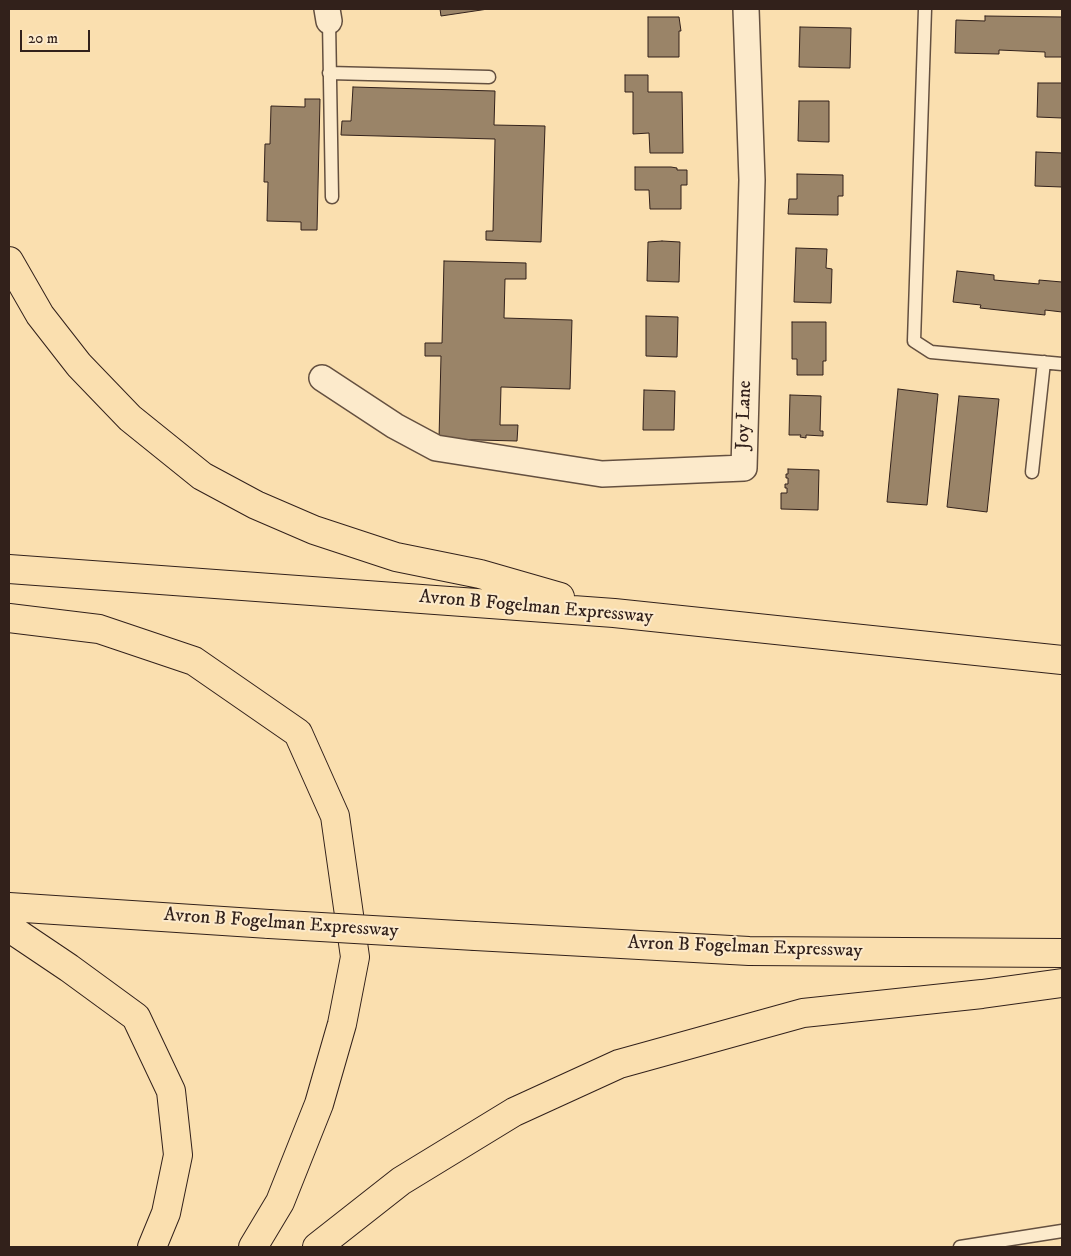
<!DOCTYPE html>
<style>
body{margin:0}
#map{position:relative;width:1071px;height:1256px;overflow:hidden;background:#fadfaf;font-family:"IM FELL DW Pica",serif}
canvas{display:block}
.frame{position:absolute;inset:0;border:10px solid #32211b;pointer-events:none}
.scale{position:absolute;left:20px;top:30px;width:70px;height:22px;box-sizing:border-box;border:2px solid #32211b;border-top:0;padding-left:6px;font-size:15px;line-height:18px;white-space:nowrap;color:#32211b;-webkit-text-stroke:4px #fceacb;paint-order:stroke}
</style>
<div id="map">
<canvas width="1071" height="1256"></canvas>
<div class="frame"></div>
<div class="scale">20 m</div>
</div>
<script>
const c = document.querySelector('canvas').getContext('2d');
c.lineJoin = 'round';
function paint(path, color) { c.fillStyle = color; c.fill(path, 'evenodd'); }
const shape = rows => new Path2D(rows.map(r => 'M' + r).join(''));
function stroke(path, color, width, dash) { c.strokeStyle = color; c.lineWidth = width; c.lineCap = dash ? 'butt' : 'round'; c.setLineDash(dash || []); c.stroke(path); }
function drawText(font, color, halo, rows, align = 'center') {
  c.font = font + ' "IM FELL DW Pica",serif'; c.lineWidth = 4; c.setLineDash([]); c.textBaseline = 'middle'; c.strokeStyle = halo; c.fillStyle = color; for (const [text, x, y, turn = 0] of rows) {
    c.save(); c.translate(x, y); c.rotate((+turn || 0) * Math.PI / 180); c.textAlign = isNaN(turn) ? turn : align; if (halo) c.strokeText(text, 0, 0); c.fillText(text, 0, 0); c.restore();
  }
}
const building = shape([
 [440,9,488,9,441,16,440,9],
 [985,16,1062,17,1062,57,1045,57,1045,52,999,50,999,54,955,53,956,20,985,21,985,16],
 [648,17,679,17,681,31,679,31,679,57,648,57,648,17],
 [800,27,851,28,850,68,799,67,800,27],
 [625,75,648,75,648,92,682,92,683,153,650,153,649,133,633,134,633,92,625,92,625,75],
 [1038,83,1062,83,1062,118,1037,117,1038,83],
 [353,87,495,91,494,125,545,126,541,242,486,240,486,231,493,231,495,139,341,135,342,121,351,121,353,87],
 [305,99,320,99,317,230,301,230,301,222,267,221,268,182,264,182,265,144,270,144,271,106,305,107,305,99],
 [799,101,829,101,829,142,798,141,799,101],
 [1036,152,1062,153,1062,187,1035,186,1036,152],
 [635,167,671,167,677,168,677,170,687,170,687,185,681,185,681,209,650,209,649,190,635,190,635,167],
 [797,174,843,175,843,196,838,196,838,215,788,214,789,199,797,199,797,174],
 [662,241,680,242,679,282,647,281,648,242,662,241],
 [796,248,827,249,826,268,832,269,831,303,794,302,796,248],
 [444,261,526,263,526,279,505,279,504,318,572,320,570,389,501,387,500,425,518,425,517,441,439,439,441,356,425,356,425,343,442,343,444,261],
 [957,271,994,275,994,280,1039,284,1039,280,1062,282,1062,312,1045,310,1045,315,980,308,981,305,953,302,957,271],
 [646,316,678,317,677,357,646,356,646,316],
 [792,322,826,322,826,361,823,361,823,375,797,375,797,359,792,359,792,322],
 [898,389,938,394,927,505,887,502,898,389],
 [644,390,675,391,674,430,643,430,644,390],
 [790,395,821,396,820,431,823,431,823,436,806,435,806,438,800,437,801,435,789,435,790,395],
 [959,396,999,399,987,512,947,507,959,396],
 [788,469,819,470,818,510,781,509,781,493,787,493,787,488,785,488,785,484,788,484,788,478,786,478,786,474,788,474,788,469]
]);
const service = shape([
 [925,9,914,341,931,352,1062,364],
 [329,21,332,197],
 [329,73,489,77],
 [1032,472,1044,362],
 [960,1247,1062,1231]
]);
const minor = shape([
 [327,9,329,21],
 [322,378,395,426,436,448,602,474,744,468,752,180,746,9]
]);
const motorway = shape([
 [9,261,40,315,79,365,130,418,202,476,256,505,314,530,396,557,480,574,560,597],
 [9,569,614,613,1062,660],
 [9,618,99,629,194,661,298,733,335,816,355,957,342,1024,319,1104,280,1202,253,1247],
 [9,907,269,924],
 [9,930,14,931,69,968,136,1017,171,1091,178,1155,166,1213,152,1247],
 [475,936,749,951,1062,953],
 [317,1247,401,1181,514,1112,619,1064,803,1013,982,994,1062,983]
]);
const motorwayBridge = shape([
 [269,924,475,936]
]);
const streetNames = [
 ["Joy Lane",745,415,-88],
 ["Avron B Fogelman Expressway",536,608,5],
 ["Avron B Fogelman Expressway",281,924,4],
 ["Avron B Fogelman Expressway",745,948,2]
];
paint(building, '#9a8468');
stroke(building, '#32211b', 1);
stroke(service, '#645040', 15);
stroke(minor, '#645040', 28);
stroke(motorway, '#32211b', 30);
stroke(service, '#fceacb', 12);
stroke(minor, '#fceacb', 25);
stroke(motorway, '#fadfaf', 28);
stroke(motorwayBridge, '#32211b', 30, []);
stroke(motorwayBridge, '#fadfaf', 28);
drawText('19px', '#32211b', '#fceacb', streetNames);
</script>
